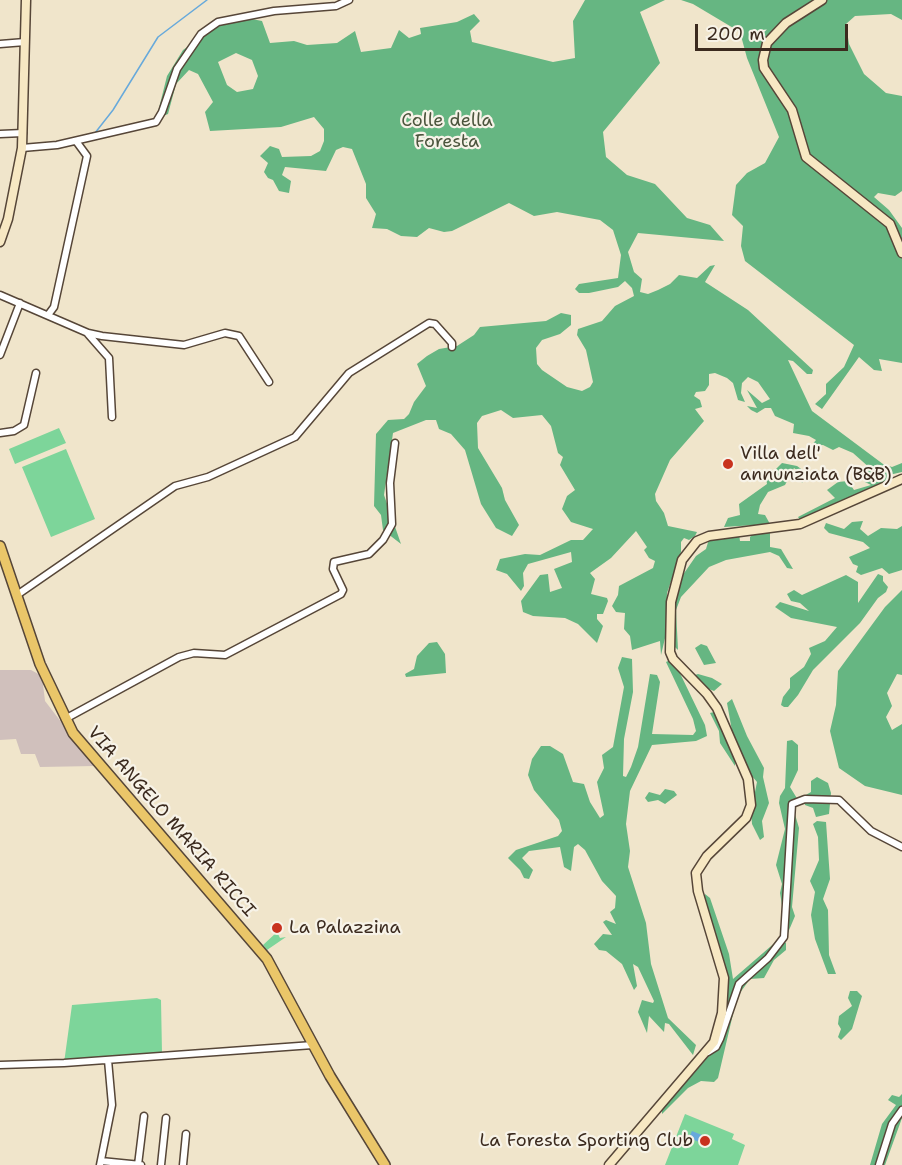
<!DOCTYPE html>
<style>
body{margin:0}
#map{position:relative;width:902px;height:1165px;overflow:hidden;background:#f0e5cb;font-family:"Shantell Sans",sans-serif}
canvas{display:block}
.scale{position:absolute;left:695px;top:24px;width:153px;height:27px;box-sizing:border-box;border:3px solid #3b2a1e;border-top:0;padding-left:8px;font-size:18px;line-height:21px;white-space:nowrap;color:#3b2a1e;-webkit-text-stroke:4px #f7f3e8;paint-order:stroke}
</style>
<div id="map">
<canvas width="902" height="1165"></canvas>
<div class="scale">200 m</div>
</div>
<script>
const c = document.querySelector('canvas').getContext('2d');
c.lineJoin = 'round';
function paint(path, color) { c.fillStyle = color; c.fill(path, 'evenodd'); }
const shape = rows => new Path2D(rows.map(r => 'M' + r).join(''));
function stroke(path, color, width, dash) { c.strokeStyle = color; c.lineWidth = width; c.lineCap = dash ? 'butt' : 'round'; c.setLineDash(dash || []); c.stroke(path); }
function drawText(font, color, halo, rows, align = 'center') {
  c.font = font + ' "Shantell Sans",sans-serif'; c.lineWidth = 4.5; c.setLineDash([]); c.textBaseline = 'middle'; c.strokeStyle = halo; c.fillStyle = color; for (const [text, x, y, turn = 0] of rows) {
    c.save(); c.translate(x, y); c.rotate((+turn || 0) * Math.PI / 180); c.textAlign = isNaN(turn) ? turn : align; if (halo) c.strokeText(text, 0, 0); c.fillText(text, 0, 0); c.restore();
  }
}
const industrial = shape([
 [0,670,31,670,42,676,45,701,95,766,40,767,35,754,21,754,16,739,0,740]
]);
const green = shape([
 [59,428,66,443,15,464,9,449],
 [66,449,95,519,51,537,22,467],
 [277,932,280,938,286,937,267,950,263,945],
 [157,998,161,1000,162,1053,64,1063,72,1005],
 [685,1114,734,1134,732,1139,745,1145,738,1165,665,1165]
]);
const forest = shape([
 [585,0,665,0,640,12,660,63,603,132,606,157,627,175,655,184,687,218,710,225,724,241,638,233,628,252,634,272,642,279,640,292,648,294,658,290,670,284,679,275,697,278,710,266,715,265,705,282,748,310,813,370,812,374,807,374,793,361,788,360,812,411,883,464,892,467,902,463,902,472,889,475,887,481,835,507,800,520,798,517,835,498,827,490,838,482,848,481,854,490,871,485,865,482,862,474,871,469,853,453,839,447,833,450,823,445,811,446,816,440,809,436,793,433,794,424,775,416,771,408,765,408,757,413,751,410,747,406,757,408,747,390,762,403,770,399,758,382,748,377,742,383,741,393,745,402,738,400,733,383,727,378,715,373,709,374,709,385,705,391,696,392,694,396,700,400,702,407,695,409,704,421,670,460,655,494,656,501,664,513,668,526,697,532,695,536,689,540,684,538,681,542,681,552,667,593,666,634,661,655,660,641,632,650,630,636,624,629,625,613,616,612,612,606,618,595,619,586,653,568,655,561,649,558,644,550,647,547,636,531,611,558,590,573,595,579,591,594,607,598,608,601,603,614,597,614,597,619,603,626,597,643,578,624,565,618,533,616,523,612,521,601,540,575,548,574,550,592,562,588,554,569,572,562,571,552,528,564,523,573,524,586,521,591,507,574,496,570,500,559,525,554,540,555,571,540,583,540,593,529,571,522,562,509,567,496,575,490,560,465,563,457,558,453,551,426,542,415,513,418,501,410,482,416,477,423,478,448,502,488,505,500,519,525,512,536,496,528,481,504,465,450,451,434,439,429,436,420,426,420,393,433,384,495,401,544,383,530,381,515,374,506,376,434,388,420,404,419,409,414,414,402,426,386,417,364,427,356,439,349,457,346,474,335,480,327,546,321,561,313,571,315,571,325,560,334,542,340,536,348,537,364,542,370,567,387,582,391,590,387,593,382,586,350,577,335,578,329,602,321,615,306,634,296,632,288,625,281,618,287,589,293,579,293,575,289,579,284,618,278,621,255,613,230,600,220,557,212,534,216,509,203,452,231,444,232,429,228,417,237,401,236,387,229,372,228,376,214,366,198,366,184,352,149,343,147,336,150,326,171,285,167,282,175,291,181,289,193,279,191,273,180,268,178,264,172,268,163,260,156,270,146,279,149,282,157,311,156,320,151,324,141,324,129,314,117,281,127,210,131,205,112,213,102,198,74,189,70,176,84,168,114,163,116,158,112,167,76,183,50,224,21,252,19,262,21,270,43,294,41,307,45,337,43,355,31,361,52,391,48,399,30,409,38,421,34,420,28,457,22,474,14,480,21,470,31,472,42,553,62,575,58,573,21],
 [236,53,252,60,258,76,253,89,237,92,227,85,218,62],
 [681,0,902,0,902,20,891,14,855,16,846,24,849,44,864,74,886,93,902,96,902,191,895,196,878,193,874,197,889,210,902,228,902,363,879,359,882,371,874,370,859,357,822,409,815,404,826,394,826,384,844,367,854,345,745,261,741,246,743,226,732,215,736,185,747,173,765,163,779,137,747,58,740,32,693,4],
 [782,463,797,466,804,471,806,477,802,483,799,472,794,468,785,485,768,492,760,505,758,514,765,515,770,524,724,527,728,518,740,515,739,504,767,484,765,471,774,471],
 [863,521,860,529,868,536,881,528,897,529,902,526,902,570,889,574,882,568,861,575,856,572,858,566,853,564,849,557,870,548,863,542,829,533,824,528,826,523,844,529,852,522],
 [755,532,770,532,770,547,781,549,793,569,787,568,779,556,770,552,726,560,709,567,681,597,676,610,678,650,672,644,672,610,680,579,696,556,706,549,709,539,739,534,740,541,750,541,750,537],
 [878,574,883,576,883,581,888,587,886,592,878,598,860,623,813,670,798,695,788,707,784,707,781,705,783,697,790,688,790,678,804,667,811,654,809,648,825,641,837,627,791,618,775,607,780,602,809,611,800,603,791,601,787,594,794,590,802,595,846,575,858,582,858,603],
 [902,590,902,675,897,674,887,693,892,706,886,717,892,730,902,724,902,795,865,786,839,768,830,731,836,705,838,671,885,607],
 [437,642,445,654,446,673,406,677,405,674,414,669,417,656,429,643],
 [701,644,707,646,716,663,704,665,695,648],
 [622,657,632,659,633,692,624,739,623,776,626,777,631,767,638,747,650,674,657,675,660,682,652,734,693,735,696,731,693,719,666,662,670,660,676,665,705,725,707,736,696,741,652,745,630,791,626,824,630,851,628,867,646,923,651,964,668,1018,696,1045,693,1055,669,1024,665,1023,664,1032,649,1016,647,1033,638,1012,642,1000,653,1003,654,1001,638,967,633,964,637,986,634,990,622,964,606,951,599,950,594,944,603,934,612,935,603,922,606,920,616,924,610,912,615,908,616,896,602,881,585,850,578,844,574,847,571,871,564,867,560,847,529,851,522,858,533,870,529,879,524,878,520,870,508,858,516,850,558,836,562,831,559,820,534,790,528,775,532,759,541,746,550,746,563,754,573,782,584,784,590,802,600,818,604,815,597,782,604,768,602,755,613,747,624,687,618,668],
 [698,674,712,678,722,684,714,691,709,689,697,679,695,675],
 [732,699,747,736,764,768,763,777,769,803,762,821,764,837,760,840,752,824,751,812,757,782,752,776,732,731,727,703],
 [714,712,722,724,735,760,735,766,720,743,719,731,710,713],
 [792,740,798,745,798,770,790,787,798,800,794,811,799,828,792,907,795,916,787,935,780,893,782,884,776,865,785,829,779,803,780,796,785,788,787,741],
 [817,777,828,783,831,793,829,814,816,817,813,808,805,805,804,796,811,792,811,781],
 [665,789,674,791,677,795,665,804,658,800,648,802,645,798,649,792,660,795],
 [817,821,826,822,830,879,823,899,828,910,829,955,836,974,828,974,815,939,811,915,815,892,810,881,819,860,818,837,813,824],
 [705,894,710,898,729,954,733,979,778,940,786,943,786,950,774,960,764,978,750,979,737,997,718,1078,714,1082,701,1081,688,1088,662,1114,662,1110,714,1050,728,1004,723,959,704,899],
 [850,991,857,991,862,996,852,1029,841,1040,838,1037,841,1029,838,1024,839,1016,852,1006,848,998],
 [902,1094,902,1118,885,1165,870,1165,882,1124,896,1105,888,1100,892,1095,899,1097]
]);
const water = shape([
 [692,1131,709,1138,707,1145,689,1138]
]);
const stream = shape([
 [95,133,113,110,158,37,207,0]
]);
const minor = shape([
 [0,44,25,42],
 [0,134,23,133],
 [22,148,57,145,156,122,162,112,177,69,201,34,218,22,274,11,336,6,349,0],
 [0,295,88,333,102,336,184,345,225,333,239,336,269,382],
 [48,315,54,307,87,156,76,141],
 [88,334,109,358,112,417],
 [0,355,20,303],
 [0,433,14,431,24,425,36,373],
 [17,595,175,486,208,477,295,437,349,373,429,323,435,324,452,343,452,347],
 [65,719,179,657,194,653,225,655,341,594,343,590,333,569,334,562,369,554,383,540,392,524,390,483,395,443],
 [708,1052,716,1047,720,1039,739,984,768,958,784,937,792,804,805,799,839,800,871,831,902,847],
 [0,1065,64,1063,313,1045],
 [101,1161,141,1165],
 [100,1165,112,1105,108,1060],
 [138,1165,144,1116],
 [161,1165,166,1118],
 [183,1165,186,1134],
 [879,1165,892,1124,902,1110]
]);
const secondary = shape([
 [822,0,786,23,767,43,763,60,764,68,792,110,806,157,890,224,902,253],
 [0,242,8,219,22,148,26,0],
 [609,1165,714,1042,722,1013,724,978,698,891,696,873,707,856,746,818,751,805,748,779,717,708,707,694,673,659,670,652,671,602,682,560,697,541,709,536,800,524,902,479]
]);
const primary = shape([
 [0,546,40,664,73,733,267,959,330,1076,385,1165]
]);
const markers = [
 [728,464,6,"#c8321e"],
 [277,928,6,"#c8321e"],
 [705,1141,6,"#c8321e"]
];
const parkNames = [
 ["Colle della",447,121],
 ["Foresta",447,142]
];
const poiNames = [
 ["Villa dell'",740,454],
 ["annunziata (B&B)",740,475],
 ["La Palazzina",289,928],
 ["La Foresta Sporting Club",693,1141,"right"]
];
const streetNames = [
 ["VIA ANGELO MARIA RICCI",171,822,49]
];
paint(industrial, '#d0c0bc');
paint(green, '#7dd59a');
paint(forest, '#66b682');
paint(water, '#67a9db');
stroke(stream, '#67a9db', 1.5);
stroke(minor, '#564638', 9);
stroke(secondary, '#564638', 11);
stroke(primary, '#564638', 12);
stroke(minor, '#fff', 6);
stroke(secondary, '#f7e8c3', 8);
stroke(primary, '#eac669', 9);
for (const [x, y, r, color] of markers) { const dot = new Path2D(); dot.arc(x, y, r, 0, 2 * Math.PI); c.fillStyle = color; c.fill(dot); stroke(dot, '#f7f3e8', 2); }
drawText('18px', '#4c553d', '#f7f3e8', parkNames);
drawText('18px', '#3b2a1e', '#f7f3e8', poiNames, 'left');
drawText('18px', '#3b2a1e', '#f7f3e8', streetNames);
</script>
